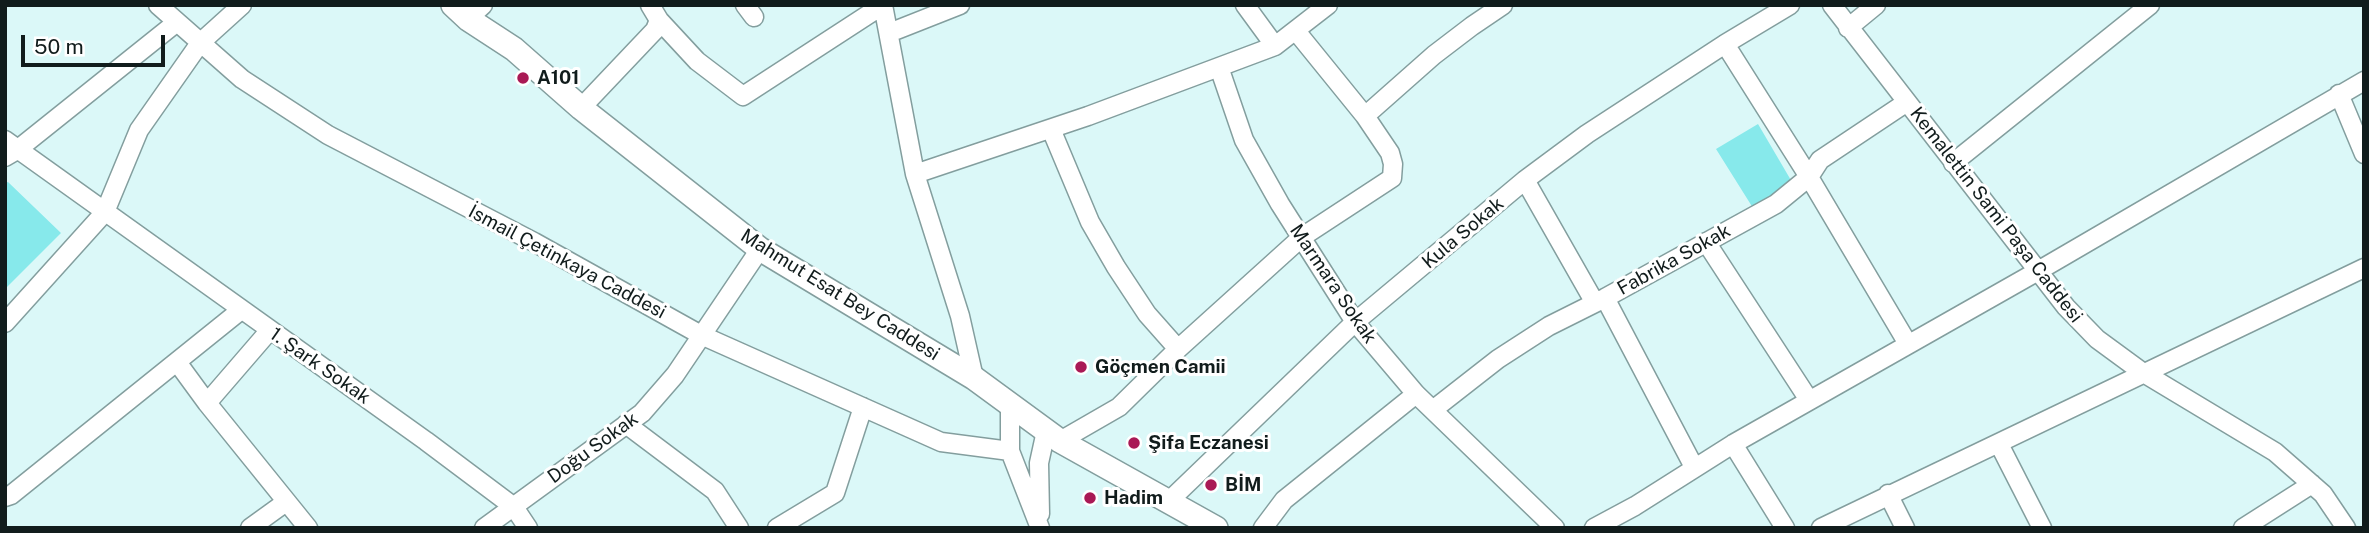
<!DOCTYPE html>
<meta charset="utf-8">
<style>
body{margin:0}
#map{position:relative;width:2369px;height:533px;overflow:hidden;background:#dbf8f8;font-family:"Public Sans",sans-serif}
canvas{display:block}
.frame{position:absolute;inset:0;border:7px solid #111c1c;pointer-events:none}
.scale{position:absolute;left:21px;top:35px;width:144px;height:32px;box-sizing:border-box;border:4px solid #111c1c;border-top:0;padding-left:9px;font-size:21px;line-height:24px;white-space:nowrap;color:#111c1c;-webkit-text-stroke:5px #fff;paint-order:stroke}
</style>
<div id="map">
<canvas width="2369" height="533"></canvas>
<div class="frame"></div>
<div class="scale">50 m</div>
</div>
<script>
const c = document.querySelector('canvas').getContext('2d');
c.lineJoin = 'round';
function paint(path, color) { c.fillStyle = color; c.fill(path, 'evenodd'); }
const shape = rows => new Path2D(rows.map(r => 'M' + r).join(''));
function stroke(path, color, width, dash) { c.strokeStyle = color; c.lineWidth = width; c.lineCap = dash ? 'butt' : 'round'; c.setLineDash(dash || []); c.stroke(path); }
function drawText(font, color, halo, rows, align = 'center') {
  c.font = font + ' "Public Sans",sans-serif'; c.lineWidth = 6; c.setLineDash([]); c.textBaseline = 'middle'; c.strokeStyle = halo; c.fillStyle = color; for (const [text, x, y, turn = 0] of rows) {
    c.save(); c.translate(x, y); c.rotate((+turn || 0) * Math.PI / 180); c.textAlign = isNaN(turn) ? turn : align; if (halo) c.strokeText(text, 0, 0); c.fillText(text, 0, 0); c.restore();
  }
}
const green = shape([
 [1758,124,1792,182,1753,208,1716,149],
 [8,182,61,233,5,289,5,183]
]);
const minor = shape([
 [158,5,242,79,328,135,534,242,701,335,941,442,1010,451],
 [745,5,754,17],
 [883,5,915,174,960,316,974,378],
 [1245,5,1275,46],
 [1832,5,2066,307,2097,339,2142,372,2275,452,2323,494,2346,528],
 [468,19,483,5],
 [659,20,697,61,743,96,883,5],
 [1848,28,1876,5],
 [1296,31,1365,116],
 [889,33,960,5],
 [1725,44,1809,177,1908,344],
 [1219,67,1244,140,1280,204,1355,322,1416,394,1555,528],
 [2339,94,2364,154],
 [581,108,655,30,659,20,650,5],
 [1051,129,1090,222,1116,267,1147,314,1178,349],
 [5,140,426,441,514,507,528,528],
 [5,157,17,150,177,22],
 [1953,163,2150,5],
 [915,174,1088,116,1275,46,1328,5],
 [1525,180,1595,303],
 [1706,242,1809,400],
 [1605,298,1694,467],
 [5,323,105,212,139,130,200,43,242,5],
 [177,362,207,403,308,528],
 [207,403,270,330],
 [1010,403,1010,451,1040,528],
 [1434,409,1498,359,1549,326,1605,298,1776,204,1809,177,1820,160,1907,102],
 [626,424,715,491,739,528],
 [1060,441,1119,407,1178,349,1302,237,1392,178,1393,164,1390,153,1365,116,1434,55,1472,26,1503,5],
 [1733,444,1785,528],
 [1999,444,2042,528],
 [1888,494,1905,528],
 [5,497,11,495,241,310],
 [1168,502,1355,322,1525,180,1587,134,1725,44,1790,5],
 [1040,514,1039,463,1046,431],
 [250,528,286,502],
 [484,528,642,413,675,375,760,249],
 [777,528,835,493,863,407],
 [1263,528,1284,500,1416,394],
 [1594,528,1635,506,1733,444,2038,271,2364,81],
 [1821,528,2364,268],
 [2243,528,2312,484]
]);
const tertiary = shape([
 [453,5,468,19,514,49,581,108,760,249,974,378,1060,441,1216,528]
]);
const markers = [
 [523,78,7,"#a91955"],
 [1081,367,7,"#a91955"],
 [1134,443,7,"#a91955"],
 [1211,485,7,"#a91955"],
 [1090,498,7,"#a91955"]
];
const poiNames = [
 ["A101",537,78],
 ["Göçmen Camii",1095,367],
 ["Şifa Eczanesi",1148,443],
 ["BİM",1225,485],
 ["Hadim",1104,498]
];
const streetNames = [
 ["Kemalettin Sami Paşa Caddesi",1996,215,52],
 ["Kula Sokak",1463,233,-40],
 ["Fabrika Sokak",1674,260,-29],
 ["İsmail Çetinkaya Caddesi",567,262,28],
 ["Marmara Sokak",1333,284,56],
 ["Mahmut Esat Bey Caddesi",840,295,32],
 ["1. Şark Sokak",320,366,35],
 ["Doğu Sokak",593,448,-36]
];
paint(green, '#87e9eb');
stroke(minor, '#839e9e', 21);
stroke(tertiary, '#839e9e', 26);
stroke(minor, '#fff', 18);
stroke(tertiary, '#fff', 23);
for (const [x, y, r, color] of markers) { const dot = new Path2D(); dot.arc(x, y, r, 0, 2 * Math.PI); c.fillStyle = color; c.fill(dot); stroke(dot, '#fff', 2.5); }
drawText('bold 19px', '#111c1c', '#fff', poiNames, 'left');
drawText('19px', '#111c1c', '#fff', streetNames);
</script>
